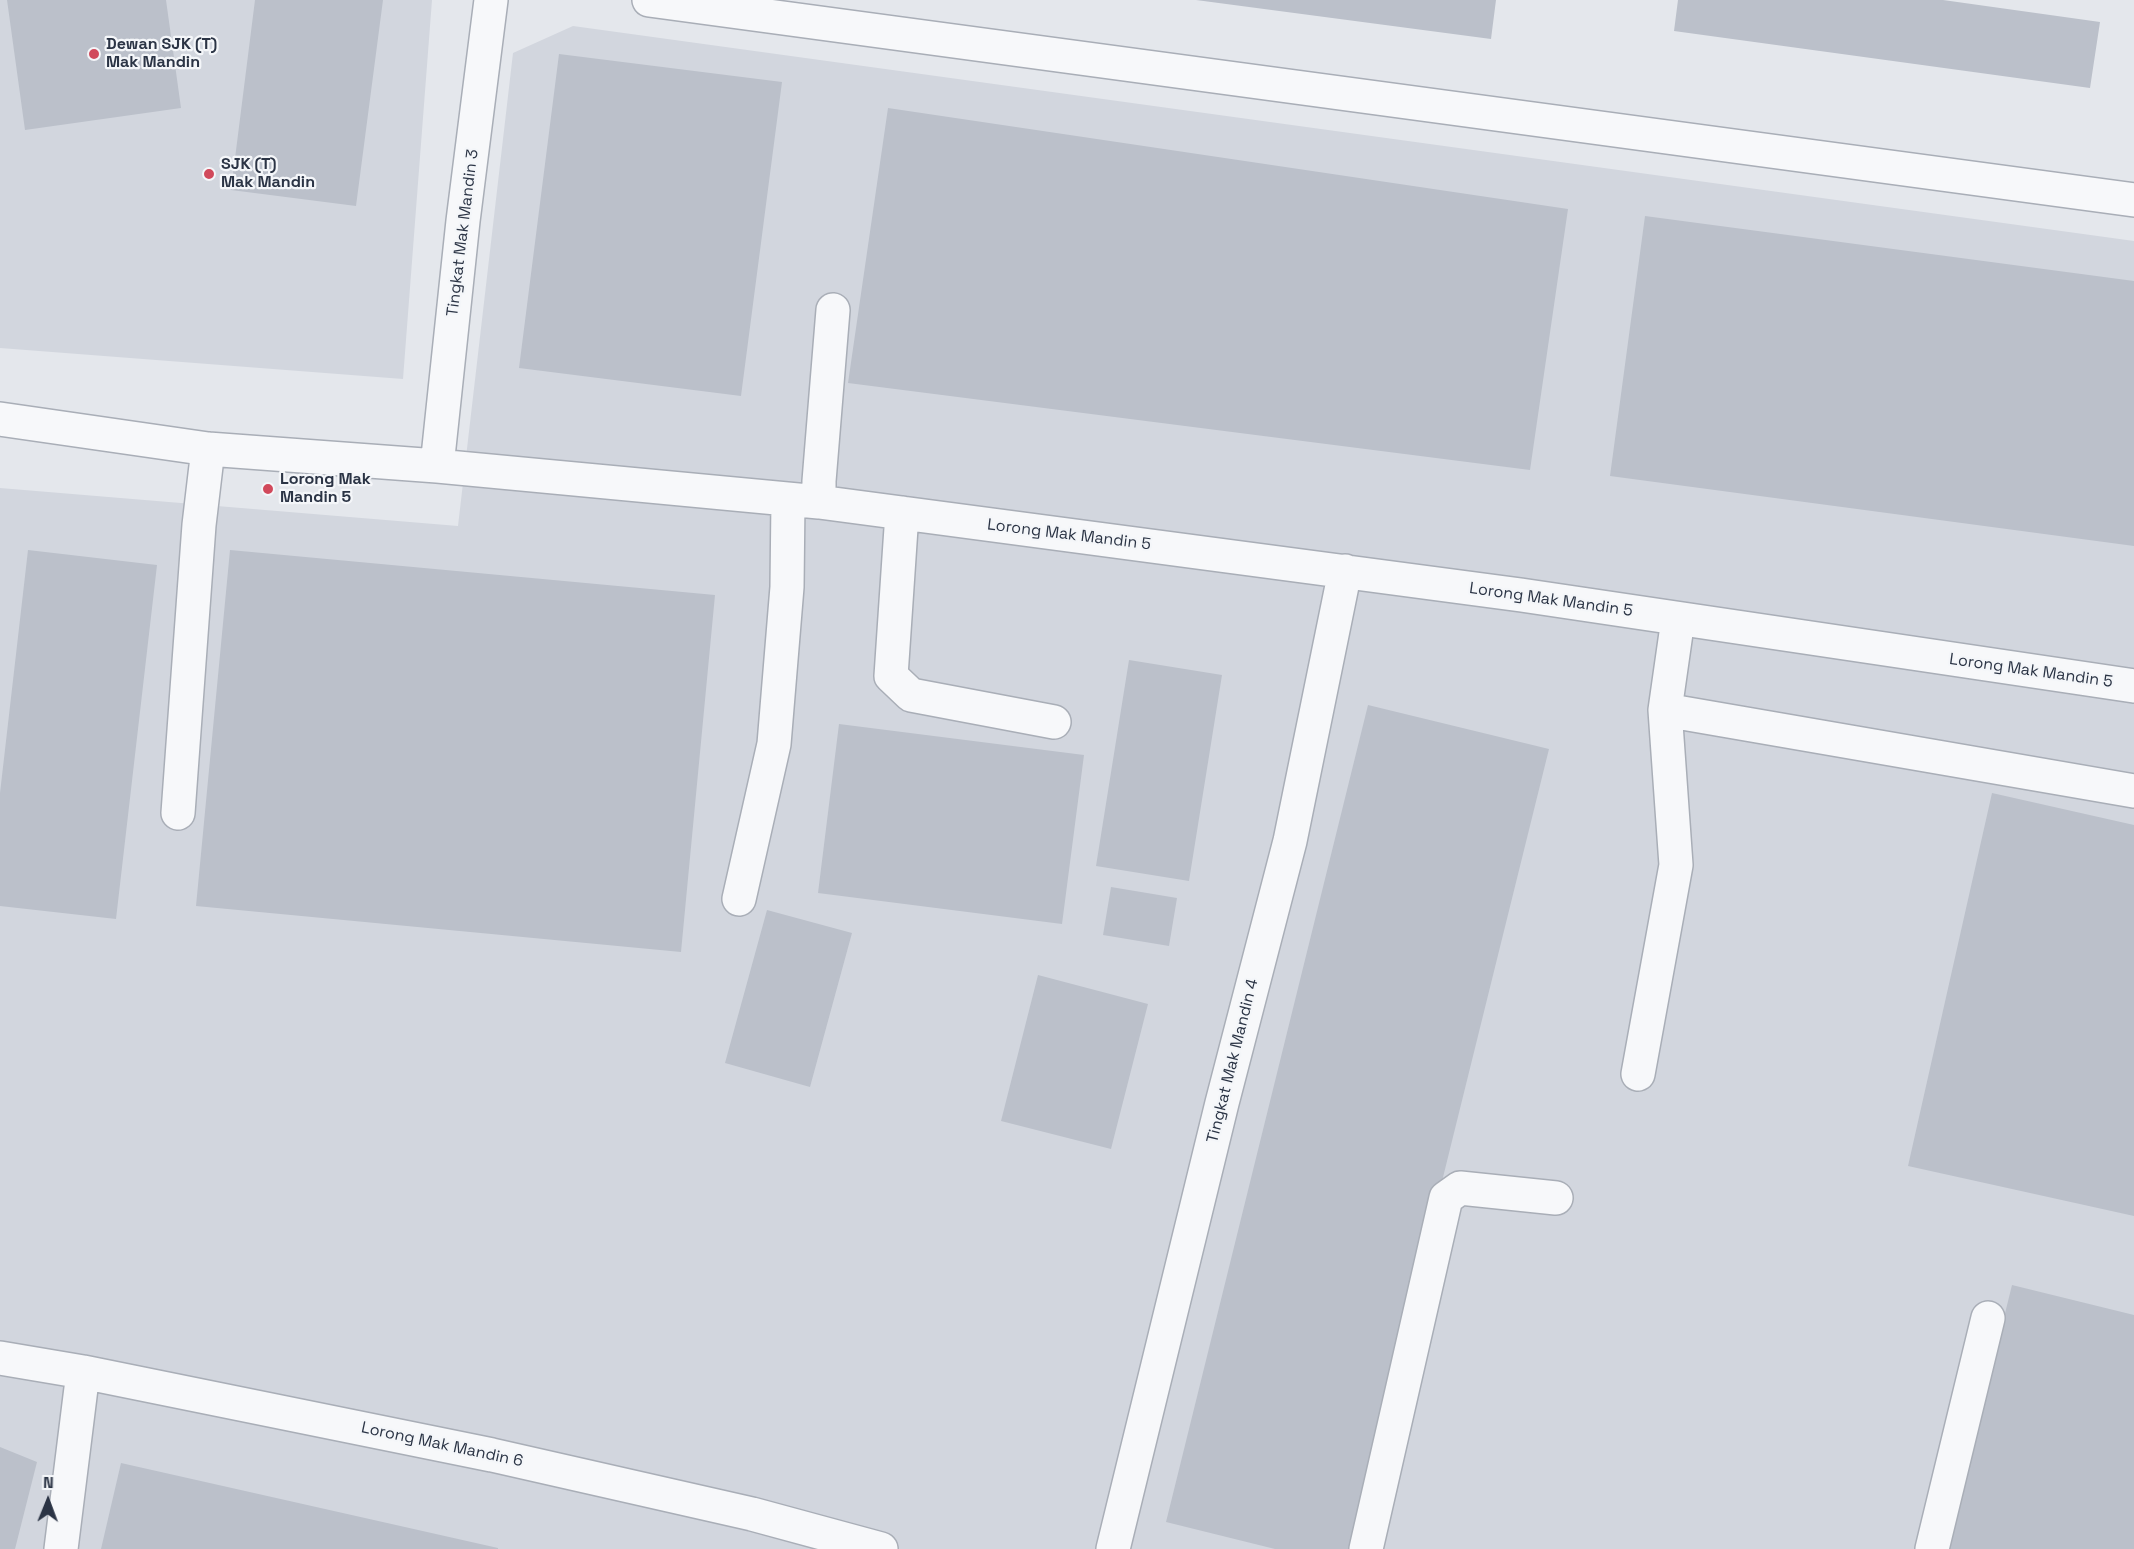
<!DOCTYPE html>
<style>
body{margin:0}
#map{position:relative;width:2134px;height:1549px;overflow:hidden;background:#e4e7ec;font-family:"Space Grotesk",sans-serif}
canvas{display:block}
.north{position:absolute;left:18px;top:1471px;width:60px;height:60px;-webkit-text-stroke:4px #f4f6f9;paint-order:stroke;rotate:1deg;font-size:16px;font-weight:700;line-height:24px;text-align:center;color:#2b3445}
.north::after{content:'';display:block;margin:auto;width:21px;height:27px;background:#2b3445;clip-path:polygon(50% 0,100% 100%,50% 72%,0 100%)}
</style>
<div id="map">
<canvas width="2134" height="1549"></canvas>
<div class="north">N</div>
</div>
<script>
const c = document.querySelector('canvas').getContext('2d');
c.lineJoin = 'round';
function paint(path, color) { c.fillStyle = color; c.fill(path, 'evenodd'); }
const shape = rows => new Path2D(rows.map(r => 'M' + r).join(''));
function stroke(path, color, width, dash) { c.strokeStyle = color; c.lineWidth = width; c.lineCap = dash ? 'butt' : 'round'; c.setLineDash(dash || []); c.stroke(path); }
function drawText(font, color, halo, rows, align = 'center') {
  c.font = font + ' "Space Grotesk",sans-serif'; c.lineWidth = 4.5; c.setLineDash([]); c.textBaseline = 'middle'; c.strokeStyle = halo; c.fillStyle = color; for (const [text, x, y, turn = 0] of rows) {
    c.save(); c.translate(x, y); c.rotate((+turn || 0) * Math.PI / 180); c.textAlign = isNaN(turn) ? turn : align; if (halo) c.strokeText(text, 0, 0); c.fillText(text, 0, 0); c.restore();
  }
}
const built = shape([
 [0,0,432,0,403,379,0,348],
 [573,26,2134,241,2134,1549,0,1549,0,488,458,526,513,53]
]);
const building = shape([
 [7,0,166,0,181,108,25,130],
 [255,0,383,0,356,206,231,190],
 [1196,0,1496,0,1491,39],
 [1678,0,1943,0,2100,22,2090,88,1674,31],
 [559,54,782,82,741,396,519,368],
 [888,108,1568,209,1530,470,848,383],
 [1645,216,2134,281,2134,546,1610,476],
 [28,550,157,565,116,919,0,906,0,793],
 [230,550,715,595,681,952,196,906],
 [1129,660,1222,675,1189,881,1096,866],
 [1368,705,1549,749,1351,1549,1275,1549,1166,1522],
 [839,724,1084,755,1062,924,818,893],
 [1992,793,2134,825,2134,1216,1908,1166],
 [1111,887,1177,898,1169,946,1103,935],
 [767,910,852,933,810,1087,725,1063],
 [1038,975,1148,1004,1111,1149,1001,1121],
 [2012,1285,2134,1315,2134,1549,1947,1549],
 [0,1447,37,1462,15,1549,0,1549],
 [121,1463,498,1548,498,1549,101,1549]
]);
const minor = shape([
 [649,0,2134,200],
 [0,419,208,449,437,466,819,502,1521,595,2134,686],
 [437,466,463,221,491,0],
 [819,502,819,481,833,310],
 [902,513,891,676,911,695,1054,722],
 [1665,710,2134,791],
 [178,813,199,525,208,449],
 [739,899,774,744,787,587,788,500],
 [1638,1074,1676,865,1665,710,1678,619],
 [0,1358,83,1372,492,1455,752,1514,881,1549],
 [61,1549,83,1372],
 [1113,1549,1222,1103,1290,841,1345,571],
 [1366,1549,1446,1198,1460,1188,1556,1198],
 [1932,1549,1988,1318]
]);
const markers = [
 [94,54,6,"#d1495b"],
 [209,174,6,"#d1495b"],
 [268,489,6,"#d1495b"]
];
const poiNames = [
 ["Dewan SJK (T)",106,45],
 ["Mak Mandin",106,63],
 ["SJK (T)",221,165],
 ["Mak Mandin",221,183],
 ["Lorong Mak",280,480],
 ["Mandin 5",280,498]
];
const streetNames = [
 ["Tingkat Mak Mandin 3",463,233,-83],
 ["Lorong Mak Mandin 5",1069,535,7],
 ["Lorong Mak Mandin 5",1551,600,8],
 ["Lorong Mak Mandin 5",2031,671,8],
 ["Tingkat Mak Mandin 4",1233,1061,-76],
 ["Lorong Mak Mandin 6",442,1445,12]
];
paint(built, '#d2d6de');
paint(building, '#bbc0ca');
stroke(minor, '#a9aeb7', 36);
stroke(minor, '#f7f8fa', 33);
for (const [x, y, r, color] of markers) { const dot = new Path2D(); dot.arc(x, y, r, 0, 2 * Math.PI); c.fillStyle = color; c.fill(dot); stroke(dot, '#f4f6f9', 2); }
drawText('bold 16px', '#2b3445', '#f4f6f9', poiNames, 'left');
drawText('16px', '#2b3445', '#f4f6f9', streetNames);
</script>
